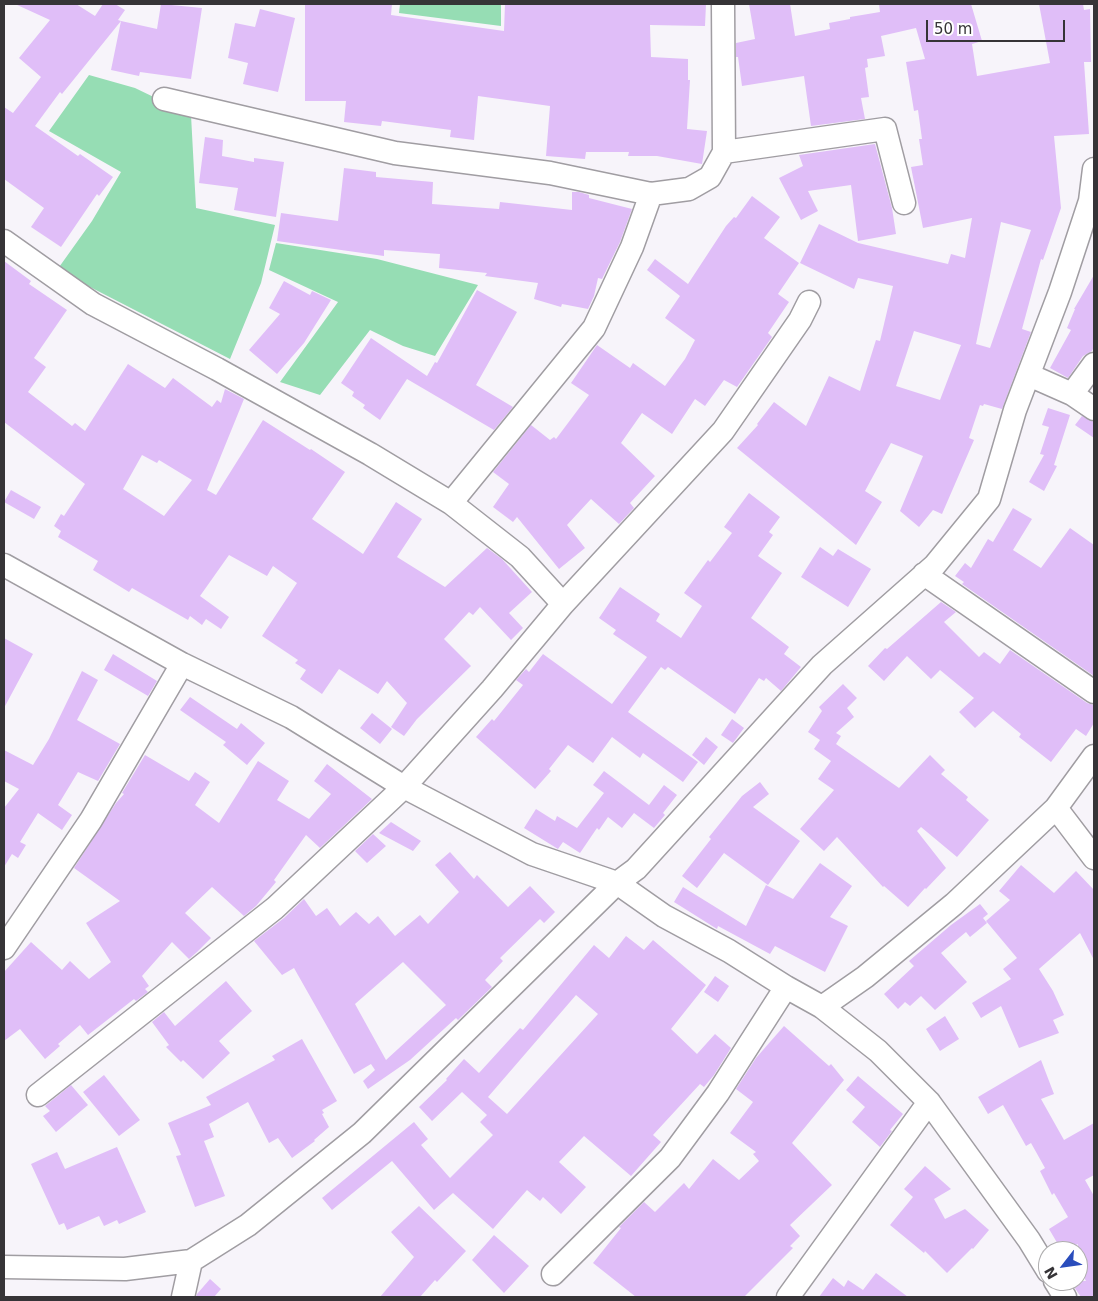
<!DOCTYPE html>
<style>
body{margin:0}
#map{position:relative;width:1098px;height:1301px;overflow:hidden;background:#f7f4fa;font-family:"DejaVu Sans",sans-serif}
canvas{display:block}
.frame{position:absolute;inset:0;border:5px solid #363437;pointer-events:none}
.north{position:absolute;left:1038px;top:1241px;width:50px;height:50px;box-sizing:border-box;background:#fff;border:1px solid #afaeaf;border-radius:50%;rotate:240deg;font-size:14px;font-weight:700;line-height:20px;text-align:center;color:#363437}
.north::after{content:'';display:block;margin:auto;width:18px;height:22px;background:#2a4dbc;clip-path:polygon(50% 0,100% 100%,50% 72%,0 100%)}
.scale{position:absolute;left:926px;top:20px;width:139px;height:22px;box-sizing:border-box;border:2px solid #363437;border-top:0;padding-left:6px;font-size:15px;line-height:18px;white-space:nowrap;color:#363437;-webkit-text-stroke:4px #fff;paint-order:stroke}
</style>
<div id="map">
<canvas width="1098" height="1301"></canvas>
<div class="frame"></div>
<div class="north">N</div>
<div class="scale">50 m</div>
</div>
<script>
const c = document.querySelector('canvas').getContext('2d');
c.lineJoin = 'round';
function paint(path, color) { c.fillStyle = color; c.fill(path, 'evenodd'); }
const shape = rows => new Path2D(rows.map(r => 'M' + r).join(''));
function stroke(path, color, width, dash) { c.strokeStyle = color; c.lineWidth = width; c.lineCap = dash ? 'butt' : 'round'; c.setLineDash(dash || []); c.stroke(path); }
const green = shape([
 [400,4,501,4,501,26,399,13],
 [89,75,135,88,191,115,196,208,275,225,261,283,230,359,57,270,92,221,121,172,49,131],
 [276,243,377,259,478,285,435,356,403,346,370,330,320,395,280,382,338,302,269,270]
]);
const building = shape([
 [15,4,76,4,95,16,103,4,115,4,125,10,118,20,121,21,62,94,60,92,35,126,78,156,80,154,113,177,99,196,97,194,61,247,31,227,44,208,4,179,4,107,13,113,41,77,19,58,50,20],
 [161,4,202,8,191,79,140,72,139,76,111,70,121,21,157,29],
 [305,4,392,4,391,15,504,31,505,4,706,4,705,26,650,25,651,57,688,59,688,80,690,80,687,129,707,131,702,164,657,156,628,156,629,152,586,152,585,159,546,156,550,106,478,96,474,140,450,137,451,130,382,121,381,126,344,122,346,101,305,101],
 [749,4,790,4,795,36,830,29,829,23,850,19,850,17,880,12,879,4,971,4,982,41,972,44,977,76,1050,63,1039,4,1083,4,1084,10,1090,9,1091,62,1084,62,1089,134,1054,136,1061,208,1043,260,1041,259,1022,329,1031,332,1002,409,984,404,983,406,980,405,969,438,974,440,942,514,933,510,919,527,900,511,923,456,891,443,865,491,882,502,856,545,737,448,758,425,757,424,774,402,806,426,829,376,860,391,876,340,880,341,893,286,858,278,854,289,800,263,819,224,858,243,948,264,951,254,965,258,972,218,923,228,911,167,923,165,919,139,922,139,918,110,914,111,906,62,925,59,916,28,881,36,885,56,867,59,868,67,865,68,869,97,861,98,865,119,811,126,804,76,742,86,738,57,736,57,736,43,755,39],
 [1001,222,1031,230,990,348,976,344],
 [914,331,961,345,940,400,896,386],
 [260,9,295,18,278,92,243,84,248,63,228,58,235,23,255,27],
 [205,137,223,140,222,156,254,162,254,158,284,162,276,217,234,210,238,188,199,183],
 [875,144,892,208,896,234,858,241,851,185,808,191,818,211,801,220,779,178,803,166,799,155],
 [344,168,376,172,376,177,433,182,432,204,499,209,500,202,572,210,572,192,579,192,589,195,589,198,632,209,620,242,602,279,598,278,594,296,588,309,562,304,561,307,534,299,538,283,485,276,487,273,439,268,440,254,384,250,384,256,277,241,281,213,338,221],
 [752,196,780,217,764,238,799,263,778,294,789,302,768,333,772,337,737,387,724,380,705,406,695,399,672,434,642,413,621,443,655,476,630,503,634,508,619,524,591,499,567,525,585,548,559,569,517,517,513,522,493,507,509,484,493,472,531,425,550,440,554,437,556,439,589,395,571,383,597,345,630,368,633,363,665,386,685,359,695,340,665,318,680,296,647,270,655,259,688,284,726,226,734,217,736,218],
 [4,261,31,281,29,284,67,310,34,358,46,367,28,392,72,426,75,423,85,431,128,364,165,388,173,378,212,407,217,400,221,403,225,389,244,399,207,490,216,495,263,420,310,450,311,449,345,472,312,519,363,554,396,502,422,519,397,557,445,587,487,548,502,559,532,592,509,613,523,628,511,640,480,607,473,615,469,612,444,639,471,666,417,719,404,736,391,727,407,703,387,681,378,694,339,669,322,694,300,679,306,670,295,663,298,660,262,636,297,583,273,566,267,576,229,555,200,596,229,617,221,629,206,619,202,625,190,616,188,620,132,588,129,592,93,570,98,561,58,537,61,531,54,526,61,514,64,516,85,484,4,422],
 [142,455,157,463,159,460,192,480,164,516,123,489],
 [1094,275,1094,347,1092,351,1083,356,1068,378,1050,368,1071,330,1067,328,1075,309,1074,309],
 [284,281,310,295,312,291,331,300,304,343,277,374,249,350,280,314,269,308],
 [477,290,517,312,476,385,513,407,494,430,407,379,380,420,363,408,365,405,352,396,354,392,341,383,371,338,427,376,435,362,437,363],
 [1048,408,1070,415,1054,465,1057,466,1044,491,1029,482,1044,455,1040,454,1049,427,1042,425],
 [1082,416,1094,422,1094,438,1075,425],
 [11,490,41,507,34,519,4,502],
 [749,493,780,517,769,532,773,535,758,556,782,573,751,618,789,647,784,654,801,667,781,691,766,678,764,681,759,678,735,714,668,667,665,670,661,667,628,712,698,762,683,782,643,753,640,758,612,737,593,763,568,745,549,769,551,771,535,789,476,737,492,719,494,721,523,685,516,680,526,669,529,672,543,654,612,704,647,657,613,634,616,630,599,618,620,587,660,614,656,621,681,638,702,606,684,593,708,560,710,562,732,533,724,527],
 [1013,508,1032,519,1013,550,1041,568,1070,528,1094,545,1094,676,962,584,964,582,955,576,965,563,971,568,988,539,993,542],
 [820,547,833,556,838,549,871,569,848,607,801,577],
 [941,602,956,612,944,622,979,657,984,652,1000,664,1010,650,1087,703,1094,705,1094,723,1086,736,1076,729,1051,762,1019,737,1021,734,993,711,975,728,959,712,974,698,940,670,931,679,907,656,884,681,868,666,885,648,887,649],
 [4,638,33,654,4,708],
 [113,654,157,681,148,696,104,670],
 [82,671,98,680,77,720,120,744,98,781,78,772,58,805,72,815,62,830,38,813,20,842,26,845,18,858,12,854,4,867,4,808,19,789,4,781,4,750,33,765,49,739],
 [843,684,857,698,847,708,854,717,836,733,841,736,836,744,899,788,930,755,945,770,941,774,968,797,966,800,989,820,957,857,921,827,917,831,946,868,926,889,925,888,908,907,884,886,883,887,837,837,824,851,800,829,834,790,818,779,831,761,814,749,820,740,808,732,822,711,819,707],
 [190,697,237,729,241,723,265,743,247,765,223,745,226,742,180,710],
 [372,713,392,729,380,744,360,728],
 [732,719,744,728,733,743,721,735],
 [706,737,718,747,704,765,692,755],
 [145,755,189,781,195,772,210,782,195,805,219,823,258,761,289,781,277,800,309,819,331,794,314,781,327,764,372,799,320,848,306,835,274,880,276,882,256,906,244,916,212,887,185,913,211,938,197,952,189,959,172,942,142,976,149,986,145,989,148,992,136,1001,134,999,88,1035,80,1025,58,1044,60,1046,45,1059,20,1029,4,1041,4,972,31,942,62,970,70,961,89,979,111,962,86,923,120,901,74,868,116,803,124,794,122,793],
 [604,771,649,805,664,785,677,795,663,813,665,815,654,828,634,813,622,828,608,817,599,830,597,828,580,853,563,842,558,849,524,828,536,809,555,821,557,816,577,828,604,793,593,785],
 [760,782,769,794,753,807,800,841,768,885,724,853,697,888,682,876,711,839,709,837,742,796],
 [391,822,421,841,413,851,379,833],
 [373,834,386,846,367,863,355,851],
 [450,852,474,879,477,875,508,907,530,886,555,912,544,923,540,919,500,958,503,961,485,980,492,987,458,1020,456,1018,410,1060,368,1089,363,1081,375,1070,371,1064,354,1074,294,968,282,975,254,941,284,918,304,899,316,916,327,908,340,926,356,912,369,924,378,916,395,936,420,915,428,924,459,892,435,865],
 [403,962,446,1005,386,1060,355,1004],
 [820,863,852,886,830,917,848,926,825,972,775,946,770,954,718,926,717,929,674,902,683,887,746,926,766,885,793,899],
 [1021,865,1054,893,1076,871,1094,890,1094,960,1080,933,1039,969,1053,991,1064,1015,1053,1020,1059,1033,1019,1048,1001,1006,981,1018,972,1003,1011,979,1003,969,1017,958,986,921,1010,900,999,891],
 [980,904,988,914,983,918,987,923,970,937,966,932,941,953,967,982,935,1010,921,996,910,1006,905,1002,898,1009,884,994,914,966,909,961,951,925],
 [626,936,644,950,653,940,706,985,671,1029,697,1054,715,1034,731,1048,714,1075,704,1087,700,1084,653,1135,661,1142,631,1176,584,1136,559,1162,586,1187,561,1214,543,1197,540,1201,527,1190,493,1229,453,1193,434,1210,392,1161,332,1210,322,1198,414,1122,428,1139,421,1145,450,1178,493,1135,480,1122,487,1115,462,1092,432,1121,419,1107,447,1080,446,1079,464,1059,479,1073,520,1028,523,1030,594,945,609,958],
 [576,995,598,1014,507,1114,488,1097],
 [715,976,729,986,718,1002,704,992],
 [226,981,252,1011,219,1041,230,1053,203,1079,183,1060,181,1062,166,1047,169,1045,152,1022,164,1012,175,1026],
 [945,1016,959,1039,940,1051,926,1029],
 [784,1026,829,1066,831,1064,844,1080,792,1143,832,1185,790,1225,800,1236,790,1246,793,1248,744,1297,636,1297,593,1263,621,1228,619,1227,644,1202,655,1212,684,1183,689,1189,713,1159,739,1180,759,1161,753,1154,756,1152,730,1133,753,1102,736,1089,756,1058],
 [302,1039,337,1101,322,1110,324,1113,322,1114,329,1127,314,1140,315,1141,292,1158,278,1138,269,1143,248,1102,209,1124,214,1137,204,1141,225,1196,195,1207,176,1156,181,1155,168,1123,211,1105,206,1097,275,1060,272,1056],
 [1041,1060,1054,1094,1041,1099,1064,1140,1094,1123,1094,1175,1085,1180,1094,1196,1094,1297,1081,1297,1070,1281,1086,1281,1078,1267,1078,1244,1062,1251,1049,1229,1068,1217,1054,1193,1052,1195,1040,1171,1045,1168,1031,1143,1026,1146,1003,1105,988,1114,978,1097],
 [104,1075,140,1120,119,1136,83,1092],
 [858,1076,903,1114,890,1130,892,1131,880,1147,852,1122,865,1107,846,1090],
 [71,1085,88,1105,56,1132,43,1116,50,1111,45,1106],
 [117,1147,146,1212,119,1224,117,1220,104,1226,99,1216,67,1230,64,1223,59,1225,31,1164,57,1152,65,1169],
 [925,1166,951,1189,934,1199,945,1219,965,1209,989,1230,973,1249,972,1248,947,1273,925,1251,924,1253,890,1225,913,1197,904,1189],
 [419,1206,466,1251,437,1282,435,1280,420,1297,380,1297,414,1257,391,1232],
 [494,1235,529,1266,504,1293,472,1260],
 [876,1273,908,1297,819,1297,833,1278,844,1287,848,1280,863,1290],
 [210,1279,221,1289,214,1297,196,1297,197,1294]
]);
const minor = shape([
 [164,99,395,153,550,173,651,194,689,189,710,177,724,152,723,4],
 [724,152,885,129,904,203],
 [4,241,93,304,217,369,370,454,451,503,520,557,563,604],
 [1029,375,1072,394,1094,409],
 [1072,394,1094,364],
 [451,503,594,328,632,247,651,194],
 [4,565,182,664,291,717,404,787,532,854,617,883,664,916,729,951,786,987,822,1007,878,1051,929,1102,1029,1240,1048,1271],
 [924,574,1094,692],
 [1056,808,1094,858],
 [4,948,91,820,182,664],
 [822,1007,865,977,954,904,1056,808,1094,756],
 [38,1095,275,908,404,787,492,689,563,604,723,431,800,320,809,302],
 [4,1267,125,1269,191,1261,248,1225,362,1133,617,883,636,869,822,665,935,565,989,499,1015,410,1060,292,1090,201,1094,169],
 [553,1274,670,1158,718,1093,786,987],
 [1055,1281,1065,1297],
 [183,1297,191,1261],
 [788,1297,929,1102]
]);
paint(green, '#96ddb4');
paint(building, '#e0bef8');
stroke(minor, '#a09da2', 25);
stroke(minor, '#fff', 22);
</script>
